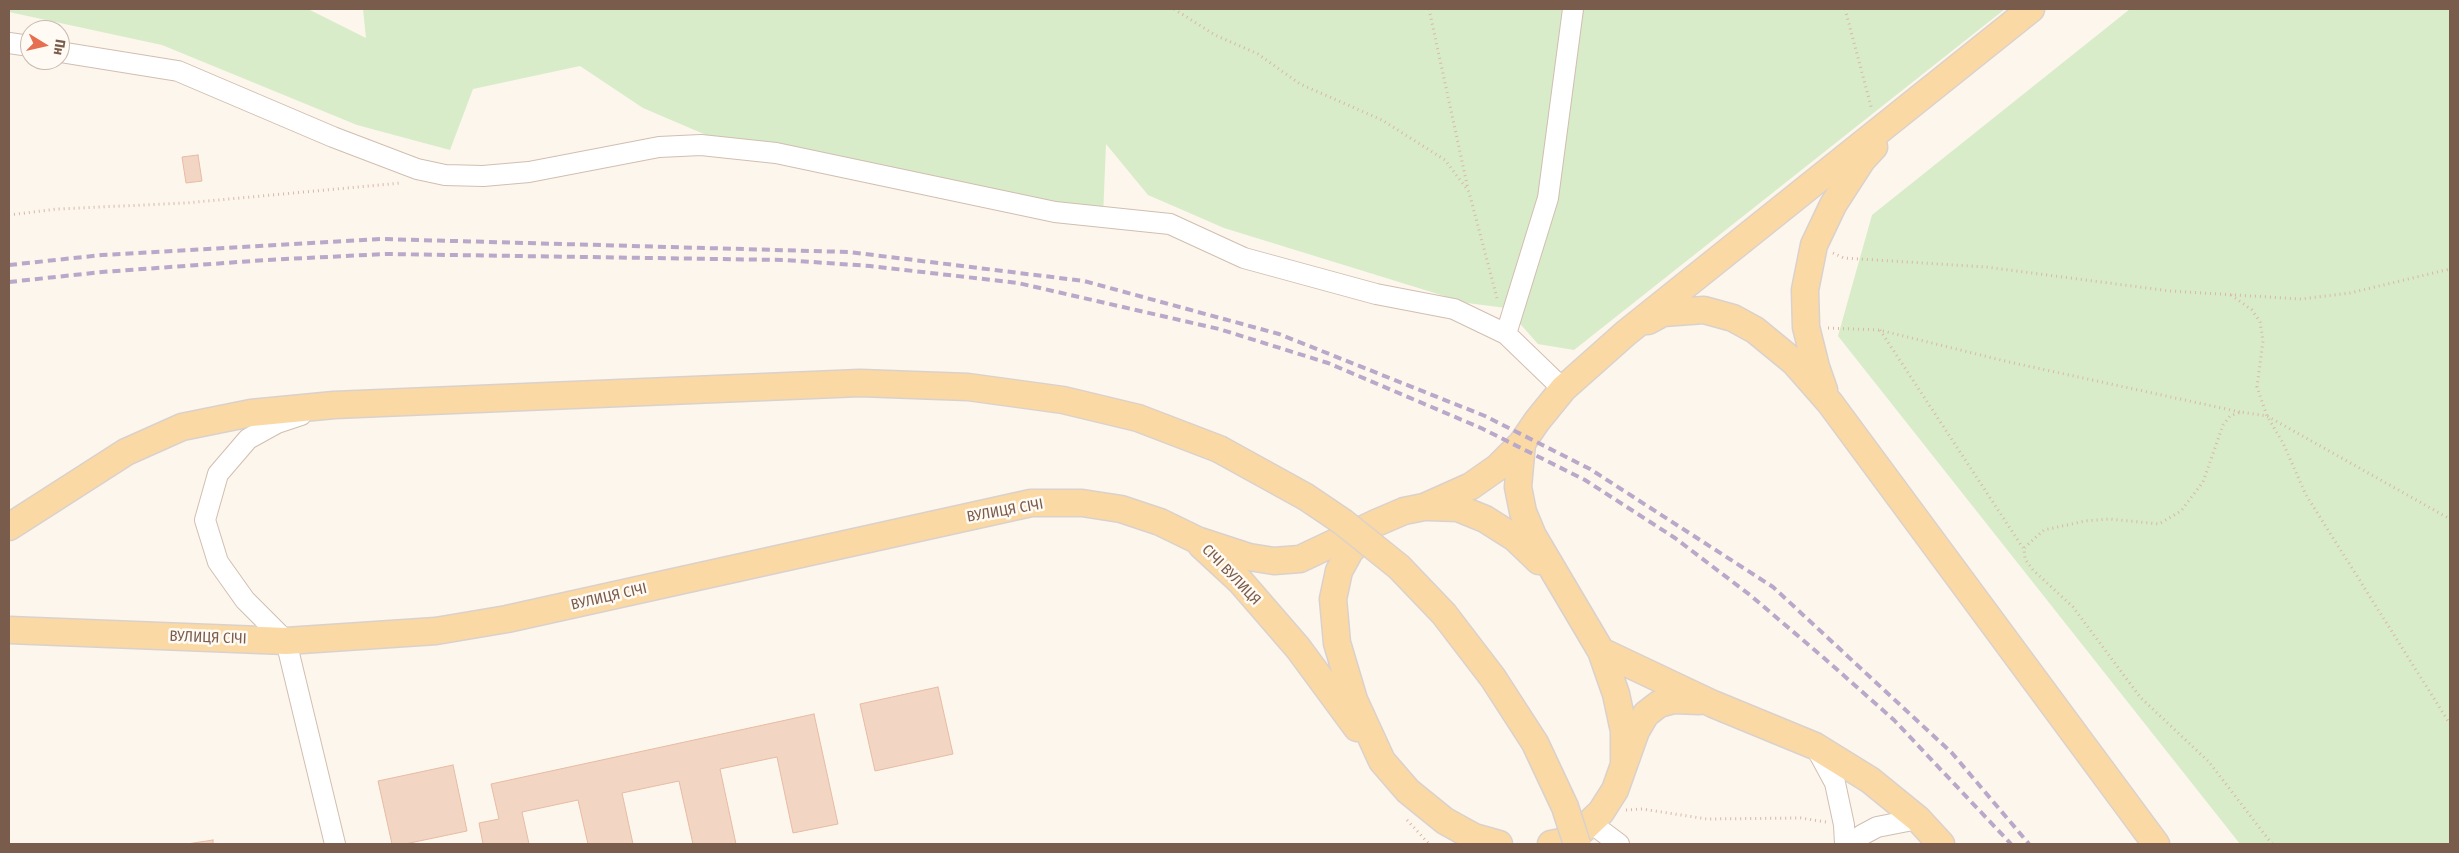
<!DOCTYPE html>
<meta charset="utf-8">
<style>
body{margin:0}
#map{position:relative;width:2459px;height:853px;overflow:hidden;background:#fdf6ec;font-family:"Fira Sans Condensed",sans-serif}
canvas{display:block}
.frame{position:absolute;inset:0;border:10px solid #7a5c4d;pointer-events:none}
.north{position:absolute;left:20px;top:20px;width:50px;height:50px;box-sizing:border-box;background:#fffaf3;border:1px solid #cabbb1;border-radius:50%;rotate:99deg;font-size:14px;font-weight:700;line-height:20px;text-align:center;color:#7a5c4d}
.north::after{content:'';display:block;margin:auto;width:18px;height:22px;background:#e76f51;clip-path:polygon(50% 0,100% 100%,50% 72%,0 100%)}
</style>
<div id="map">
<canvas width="2459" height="853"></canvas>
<div class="frame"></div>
<div class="north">Пн</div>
</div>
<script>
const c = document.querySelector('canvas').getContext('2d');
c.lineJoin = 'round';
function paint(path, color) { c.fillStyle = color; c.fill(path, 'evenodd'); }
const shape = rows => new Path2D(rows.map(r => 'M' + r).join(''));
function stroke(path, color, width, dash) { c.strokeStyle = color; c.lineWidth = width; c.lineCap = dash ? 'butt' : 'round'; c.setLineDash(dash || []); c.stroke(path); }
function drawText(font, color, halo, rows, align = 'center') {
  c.font = font + ' "Fira Sans Condensed",sans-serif'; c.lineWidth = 5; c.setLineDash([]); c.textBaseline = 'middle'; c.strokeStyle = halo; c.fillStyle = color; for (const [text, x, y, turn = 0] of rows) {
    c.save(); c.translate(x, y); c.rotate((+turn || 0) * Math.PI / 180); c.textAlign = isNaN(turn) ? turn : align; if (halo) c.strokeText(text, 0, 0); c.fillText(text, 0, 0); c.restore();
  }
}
const green = shape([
 [9,9,308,9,366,38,363,9,2005,9,1574,350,1538,344,1506,308,1467,303,1224,228,1148,195,1106,144,1103,217,739,149,643,108,580,66,473,89,450,150,357,125,162,45,9,12],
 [2130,9,2450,9,2450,844,2240,844,1838,336,1872,215]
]);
const building = shape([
 [198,155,202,181,186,183,182,157,198,155],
 [938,687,953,754,875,771,860,704,938,687],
 [814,714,838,824,793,833,777,757,720,769,736,844,693,844,679,781,622,793,633,844,588,844,578,800,522,812,529,844,483,844,479,823,499,819,491,784,814,714],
 [453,765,467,831,405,844,392,844,378,781,453,765],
 [213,840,213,844,187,844,213,840]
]);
const path = shape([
 [1174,9,1215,35,1258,54,1300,84,1382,120,1445,160,1469,192,1497,298],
 [1429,9,1468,189],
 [1845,9,1872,110],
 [9,215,57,209,186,203,401,183],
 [1833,253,1844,258,1986,267,2170,291,2301,299,2350,293,2450,269],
 [2231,295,2252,310,2260,322,2263,341,2257,387,2267,416,2283,443,2306,495,2450,724],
 [1828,328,1879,330,2009,362,2240,412],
 [1880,330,2023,548],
 [1626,810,1642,809,1707,819,1801,818,1826,822],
 [1407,820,1429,844],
 [2272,844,2209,762,2140,697,2073,607,2033,570,2025,559,2024,548,2044,530,2085,521,2109,519,2159,524,2181,511,2203,482,2223,425,2230,416,2241,412,2267,416,2450,519]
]);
const minor = shape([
 [9,43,30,46],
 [60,52,178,71,333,137,417,169,445,175,483,176,529,172,659,147,701,145,776,153,1055,212,1170,224,1244,258,1376,294,1454,309,1506,334,1563,389],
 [1506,334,1548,198,1573,9],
 [301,415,277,423,248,439,218,474,205,520,218,562,245,600,286,641,335,844],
 [1815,746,1835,783,1844,825,1845,844],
 [1591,823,1619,844],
 [1855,844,1862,835,1877,827,1918,819]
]);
const major = shape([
 [1648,321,1663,313,1704,310,1733,318,1755,330,1794,362,1830,403,2156,844],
 [1824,390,1816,367,1806,327,1805,290,1814,245,1833,205,1862,160,1874,147],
 [1522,443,1518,487,1523,512,1533,536,1601,651,1616,694,1624,731,1624,762],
 [1428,507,1458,508,1485,519,1515,538,1539,561],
 [9,527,126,452,182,427,251,413,334,405,860,383,968,387,1063,400,1138,418,1219,449],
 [1369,531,1350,551,1339,571,1333,599,1337,643,1354,700,1382,761,1408,791,1445,821,1474,837,1499,844],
 [1201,545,1240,581,1298,648,1357,728],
 [9,630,286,641,436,631,507,619,1031,503,1082,503,1121,509,1160,522,1197,540,1249,557,1274,561,1300,559,1376,523,1404,511,1424,507,1471,486,1498,467,1522,443,1537,421,1563,389,1626,333,2031,9],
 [1601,651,1713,704,1815,746,1870,780,1918,819,1941,844],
 [1551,844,1561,842,1580,832,1601,812,1615,790,1636,731,1646,714,1659,704,1674,700,1699,701]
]);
const rail = shape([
 [9,265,102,255,382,239,849,252,1084,281,1279,334,1485,416,1590,469,1773,587,1952,753,2029,844],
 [9,282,102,272,266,260,386,254,784,260,870,266,1018,283,1219,329,1328,363,1481,428,1585,480,1675,538,1750,595,1824,658,1894,720,2011,844]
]);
const majorBridge = shape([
 [1219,449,1306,497,1343,522,1399,567,1444,614,1493,678,1535,743,1565,807,1577,844]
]);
const streetNames = [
 ["ВУЛИЦЯ СІЧІ",1005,511,-10],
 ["СІЧІ ВУЛИЦЯ",1231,575,46],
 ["ВУЛИЦЯ СІЧІ",609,597,-13],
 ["ВУЛИЦЯ СІЧІ",208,638,2]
];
paint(green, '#d8ecc9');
paint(building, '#f3d5c3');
stroke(building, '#e6bba3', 1);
stroke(minor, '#d1beb0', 22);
stroke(major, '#dad1cd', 29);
stroke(path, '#d9b8a5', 3, [1, 4]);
stroke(minor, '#fff', 20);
stroke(major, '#fbd9a5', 26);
stroke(rail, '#b9a8c9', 4, [8, 5]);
stroke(majorBridge, '#dad1cd', 29, []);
stroke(majorBridge, '#fbd9a5', 26);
drawText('15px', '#7a5c4d', '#fffaf3', streetNames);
</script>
